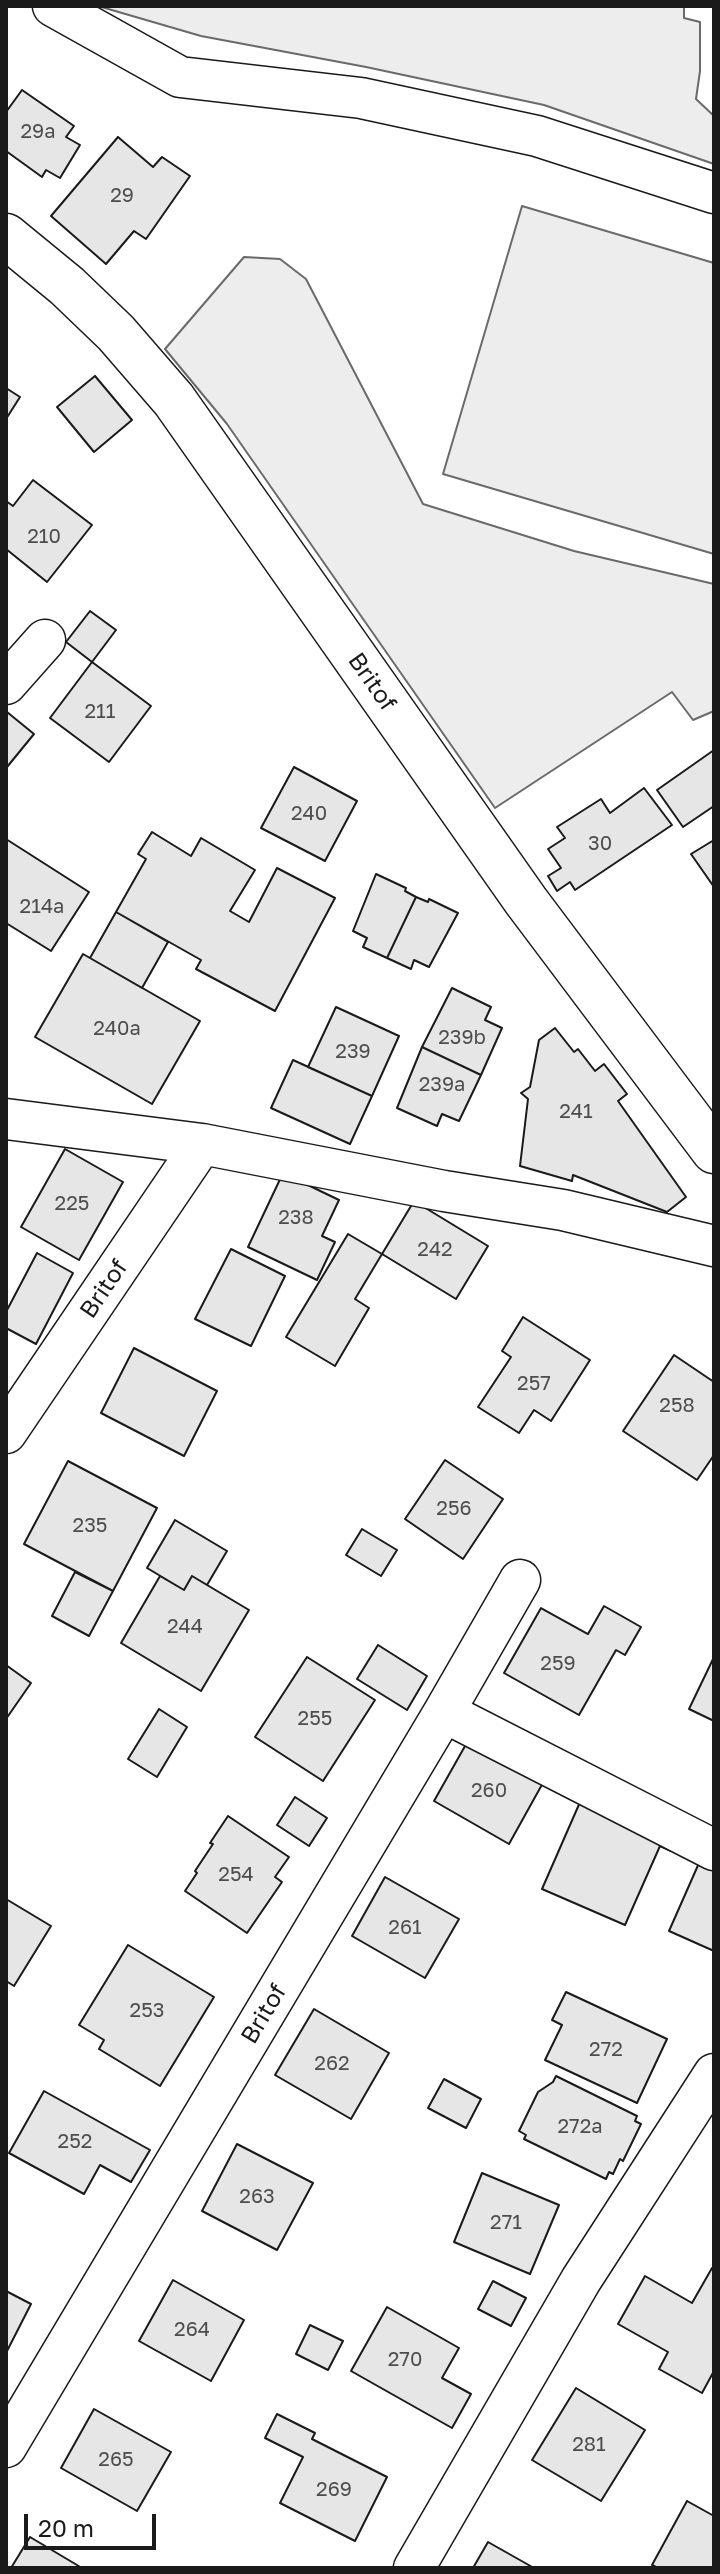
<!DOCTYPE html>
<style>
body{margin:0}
#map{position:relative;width:720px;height:2574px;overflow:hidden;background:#fff;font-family:"Golos Text",sans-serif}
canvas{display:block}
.frame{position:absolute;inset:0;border:8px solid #1a1a1a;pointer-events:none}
.scale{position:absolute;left:24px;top:2514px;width:132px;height:36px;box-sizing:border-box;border:4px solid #1a1a1a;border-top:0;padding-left:10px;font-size:24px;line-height:28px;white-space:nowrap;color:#1a1a1a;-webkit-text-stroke:6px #fff;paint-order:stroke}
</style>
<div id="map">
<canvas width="720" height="2574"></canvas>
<div class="frame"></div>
<div class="scale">20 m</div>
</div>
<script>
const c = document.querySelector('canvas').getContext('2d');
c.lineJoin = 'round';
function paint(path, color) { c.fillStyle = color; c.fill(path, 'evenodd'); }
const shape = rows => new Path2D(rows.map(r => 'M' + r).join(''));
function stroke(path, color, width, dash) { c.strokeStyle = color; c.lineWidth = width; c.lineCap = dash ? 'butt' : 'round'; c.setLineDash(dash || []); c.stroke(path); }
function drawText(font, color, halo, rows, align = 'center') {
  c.font = font + ' "Golos Text",sans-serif'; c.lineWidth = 6; c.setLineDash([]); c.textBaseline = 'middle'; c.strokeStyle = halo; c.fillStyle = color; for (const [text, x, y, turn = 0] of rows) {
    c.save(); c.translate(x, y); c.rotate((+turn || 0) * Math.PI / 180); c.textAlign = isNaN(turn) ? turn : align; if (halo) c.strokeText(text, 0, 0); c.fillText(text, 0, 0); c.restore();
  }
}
const green = shape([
 [98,6,684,6,684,18,700,22,700,71,696,99,714,116,714,164,544,105,366,67,201,36,98,6],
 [522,206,714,263,714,554,443,474,522,206],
 [244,257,280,259,306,279,423,504,574,551,714,584,714,711,693,720,672,692,495,808,227,424,165,349,244,257]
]);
const building = shape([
 [22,90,74,126,66,137,80,145,60,178,46,170,42,177,6,151,6,112,22,90],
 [118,137,153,167,162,157,190,176,146,239,134,231,106,264,51,216,118,137],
 [95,376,132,420,94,452,57,407,95,376],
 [6,388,20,397,6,419,6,388],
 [33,480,92,525,47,582,6,549,6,501,13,506,33,480],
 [90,611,116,630,92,662,66,642,90,611],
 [92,662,151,706,109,762,50,718,92,662],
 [7,712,34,734,7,767,6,766,7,712],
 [714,750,714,806,683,827,657,790,714,750],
 [294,767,357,801,325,861,261,828,294,767],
 [644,788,672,825,575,890,570,882,557,891,548,876,561,868,548,849,565,838,557,827,601,799,610,813,644,788],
 [152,832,191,856,201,838,255,870,230,911,249,922,277,868,335,898,275,1011,196,969,201,960,116,912,146,859,138,854,152,832],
 [6,839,89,892,51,951,6,923,6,839],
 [714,840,714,887,691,854,714,840],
 [376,874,406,888,405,891,416,897,387,958,363,947,367,938,353,931,376,874],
 [416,897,428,902,429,899,458,913,429,967,414,960,411,969,387,958,416,897],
 [116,912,168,942,142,988,90,958,116,912],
 [83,954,200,1021,152,1104,35,1037,83,954],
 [452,988,491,1007,485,1020,502,1028,481,1075,422,1047,452,988],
 [336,1007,399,1036,372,1096,308,1067,336,1007],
 [555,1028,574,1052,578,1049,595,1071,604,1064,627,1094,618,1101,686,1197,667,1212,573,1175,572,1181,520,1166,528,1099,521,1093,530,1087,539,1040,555,1028],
 [422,1047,481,1075,459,1121,442,1114,437,1126,397,1108,422,1047],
 [293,1060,372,1096,350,1144,271,1108,293,1060],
 [65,1149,123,1182,79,1260,21,1227,65,1149],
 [283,1173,339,1200,322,1236,335,1242,317,1280,248,1247,283,1173],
 [414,1201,488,1246,456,1299,382,1254,414,1201],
 [348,1234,382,1254,355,1299,369,1308,335,1366,286,1337,348,1234],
 [231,1249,285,1276,251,1346,195,1319,231,1249],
 [37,1253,73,1273,36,1344,6,1328,6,1312,37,1253],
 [523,1317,590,1360,551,1421,534,1410,519,1433,478,1407,511,1357,502,1351,523,1317],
 [134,1348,217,1391,184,1456,101,1413,134,1348],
 [674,1355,714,1382,714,1455,697,1480,623,1431,674,1355],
 [445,1460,503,1499,463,1559,405,1519,445,1460],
 [68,1461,157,1508,113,1591,24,1544,68,1461],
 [175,1520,227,1551,207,1585,192,1576,184,1590,147,1568,175,1520],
 [362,1529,397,1550,381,1576,346,1555,362,1529],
 [75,1572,113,1591,89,1636,52,1616,75,1572],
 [160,1576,184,1590,192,1576,249,1610,201,1691,121,1643,160,1576],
 [604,1606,641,1627,625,1655,616,1650,579,1715,504,1673,541,1608,588,1634,604,1606],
 [378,1645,427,1676,407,1710,357,1679,378,1645],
 [307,1657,375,1700,323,1781,255,1737,307,1657],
 [714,1657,714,1721,689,1709,714,1657],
 [6,1665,31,1683,6,1719,6,1665],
 [159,1709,187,1727,157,1777,128,1759,159,1709],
 [469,1739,544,1781,509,1844,434,1801,469,1739],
 [591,1777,685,1819,671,1851,660,1846,625,1925,542,1889,591,1777],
 [295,1797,327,1818,309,1846,277,1825,295,1797],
 [228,1816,289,1857,275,1877,282,1882,247,1933,185,1891,197,1873,195,1871,213,1844,210,1843,228,1816],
 [703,1854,714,1859,714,1951,669,1931,703,1854],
 [385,1877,459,1919,425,1978,352,1936,385,1877],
 [6,1899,51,1926,14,1986,6,1981,6,1899],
 [128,1945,214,1997,160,2086,99,2049,104,2040,79,2025,128,1945],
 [566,1992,667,2039,637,2103,545,2060,562,2025,552,2020,566,1992],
 [314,2009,389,2053,351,2119,275,2075,314,2009],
 [556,2076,637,2116,635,2121,641,2124,623,2161,620,2159,613,2174,609,2172,606,2179,524,2139,526,2135,519,2131,538,2092,553,2082,556,2076],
 [444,2079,481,2099,466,2128,428,2108,444,2079],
 [44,2091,150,2150,131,2182,100,2165,84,2194,9,2153,44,2091],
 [237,2144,313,2183,277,2250,202,2211,237,2144],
 [482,2173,559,2205,530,2274,454,2242,482,2173],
 [712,2268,714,2269,714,2371,702,2393,659,2369,668,2352,618,2324,645,2276,692,2303,712,2268],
 [173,2280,244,2320,211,2381,139,2341,173,2280],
 [493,2281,526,2298,511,2326,478,2309,493,2281],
 [6,2291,31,2304,6,2353,6,2291],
 [387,2307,459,2348,442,2378,471,2394,452,2428,351,2371,387,2307],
 [310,2325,343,2341,328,2370,296,2354,310,2325],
 [576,2388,645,2430,601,2501,532,2460,576,2388],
 [94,2409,171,2452,137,2511,61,2468,94,2409],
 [277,2414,315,2433,312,2439,387,2477,355,2541,280,2503,303,2457,265,2438,277,2414],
 [687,2501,714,2516,714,2568,658,2568,652,2565,687,2501],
 [30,2537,82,2568,11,2568,30,2537],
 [488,2542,534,2568,473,2568,488,2542]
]);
const street = shape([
 [53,6,180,77,361,98,537,136,714,193],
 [6,684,45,640],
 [6,1119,202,1144,444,1191,563,1210,714,1246],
 [6,1433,202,1144],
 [444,1712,714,1850],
 [6,2447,444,1712,520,1580],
 [414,2568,581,2280,714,2074]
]);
const secondary = shape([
 [6,236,67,286,116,333,174,400,526,901,714,1151]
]);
const numberNames = [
 ["29a",38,132],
 ["29",122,196],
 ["210",44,537],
 ["211",100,712],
 ["240",309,814],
 ["30",600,844],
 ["214a",42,907],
 ["240a",117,1029],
 ["239b",462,1038],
 ["239",353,1052],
 ["239a",442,1085],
 ["241",576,1112],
 ["225",72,1204],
 ["238",296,1218],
 ["242",435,1250],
 ["257",534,1384],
 ["258",677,1406],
 ["256",454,1509],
 ["235",90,1526],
 ["244",185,1627],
 ["259",558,1664],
 ["255",315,1719],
 ["260",489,1791],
 ["254",236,1875],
 ["261",405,1928],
 ["253",147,2011],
 ["272",606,2050],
 ["262",332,2064],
 ["272a",580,2127],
 ["252",75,2142],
 ["263",257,2197],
 ["271",506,2223],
 ["264",192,2330],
 ["270",405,2360],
 ["281",589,2445],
 ["265",116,2460],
 ["269",334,2490]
];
const streetNames = [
 ["Britof",372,682,55],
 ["Britof",104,1289,-56],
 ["Britof",264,2014,-59]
];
paint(green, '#ededed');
stroke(green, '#6a6a6a', 2);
paint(building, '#e6e6e6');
stroke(building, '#1a1a1a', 2);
stroke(street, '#1a1a1a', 43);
stroke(secondary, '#1a1a1a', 47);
stroke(street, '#fff', 40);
stroke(secondary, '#fff', 44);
drawText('20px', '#4d4d4d', null, numberNames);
drawText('24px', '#1a1a1a', '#fff', streetNames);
</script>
